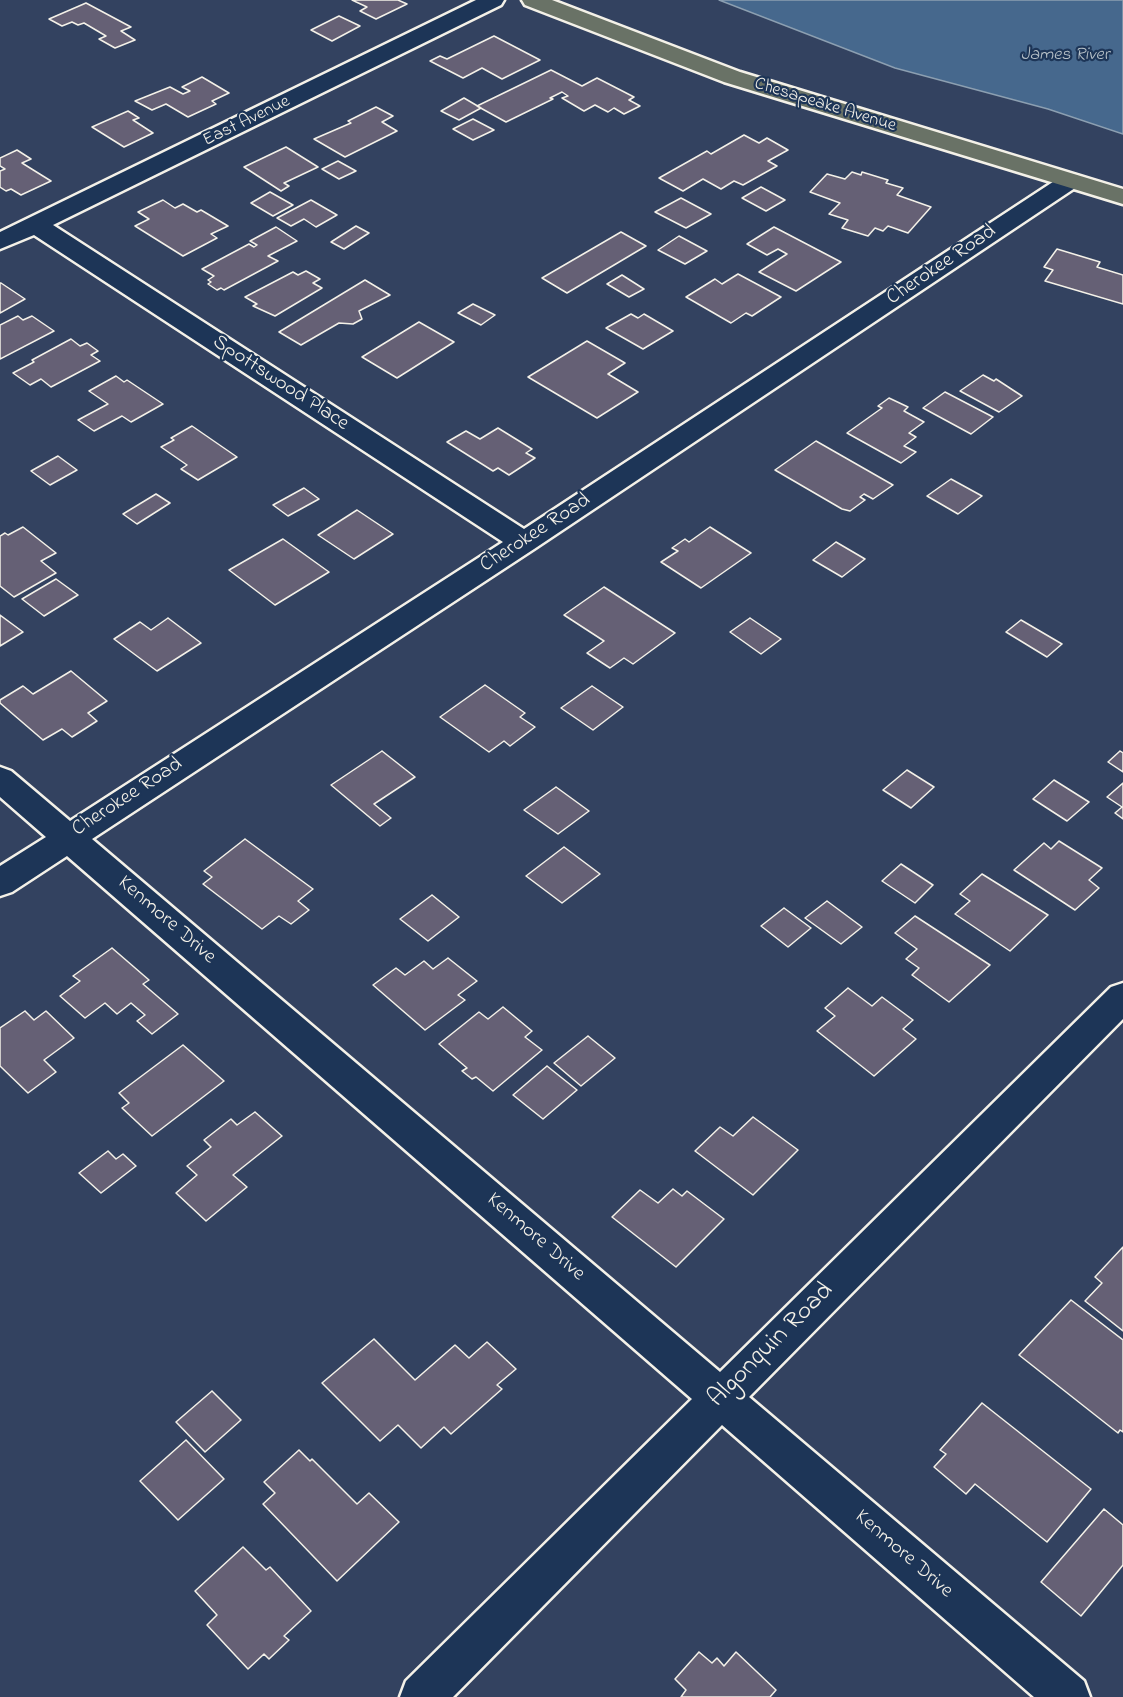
<!DOCTYPE html>
<style>
body{margin:0}
canvas{display:block;background:#334260}
</style>
<canvas width="1123" height="1697"></canvas>
<script>
const c = document.querySelector('canvas').getContext('2d');
c.lineJoin = 'round';
function paint(path, color) { c.fillStyle = color; c.fill(path, 'evenodd'); }
const shape = rows => new Path2D(rows.map(r => 'M' + r).join(''));
function stroke(path, color, width, dash) { c.strokeStyle = color; c.lineWidth = width; c.lineCap = dash ? 'butt' : 'round'; c.setLineDash(dash || []); c.stroke(path); }
function drawText(font, color, halo, rows, align = 'center') {
  c.font = font + ' "Indie Flower",sans-serif'; c.lineWidth = 4.5; c.setLineDash([]); c.textBaseline = 'middle'; c.strokeStyle = halo; c.fillStyle = color; for (const [text, x, y, turn = 0] of rows) {
    c.save(); c.translate(x, y); c.rotate((+turn || 0) * Math.PI / 180); c.textAlign = isNaN(turn) ? turn : align; if (halo) c.strokeText(text, 0, 0); c.fillText(text, 0, 0); c.restore();
  }
}
const water = shape([
 [719,0,1123,0,1123,134,1048,109,895,68,719,0]
]);
const building = shape([
 [352,0,398,0,407,4,376,19,360,11,367,7,352,0],
 [86,3,131,27,121,31,135,40,115,48,99,39,106,36,84,23,78,25,72,22,62,26,49,19,86,3],
 [339,16,360,26,332,41,311,30,339,16],
 [494,36,540,60,502,79,482,68,463,78,430,61,440,56,447,59,494,36],
 [551,70,582,86,597,78,634,97,629,100,640,106,624,114,614,108,608,112,595,105,584,111,562,98,568,96,562,92,550,98,553,99,506,122,477,106,551,70],
 [202,77,229,93,212,101,216,104,188,117,166,104,152,110,135,101,170,87,183,94,190,91,182,87,202,77],
 [464,98,481,108,459,120,441,111,464,98],
 [376,107,393,116,382,122,397,131,345,157,314,139,351,123,348,121,376,107],
 [128,111,139,118,133,120,153,133,124,147,92,127,128,111],
 [473,119,494,130,473,140,453,129,473,119],
 [744,135,759,143,767,138,788,150,768,161,777,166,743,185,734,181,721,189,703,179,683,191,659,178,707,151,711,154,744,135],
 [286,147,318,167,284,183,289,186,281,191,244,167,286,147],
 [17,150,31,159,22,163,51,181,21,195,11,189,6,191,0,187,0,171,5,169,0,166,0,158,17,150],
 [338,161,356,171,339,179,322,169,338,161],
 [852,172,861,175,862,172,888,180,886,183,903,188,897,195,931,207,908,233,888,226,883,231,875,228,868,236,842,228,848,220,829,214,840,203,810,192,827,174,845,179,852,172],
 [761,187,785,200,766,211,742,198,761,187],
 [270,192,293,205,273,216,251,203,270,192],
 [681,198,711,214,686,228,655,212,681,198],
 [163,200,175,208,183,204,197,212,201,210,228,226,211,234,217,238,183,256,135,226,149,219,138,212,163,200],
 [311,200,337,215,316,227,304,219,291,226,277,218,311,200],
 [356,226,369,233,344,249,331,242,356,226],
 [276,227,297,241,268,256,278,261,224,290,221,288,217,290,208,284,211,282,208,280,214,276,202,269,249,244,254,247,257,245,250,241,276,227],
 [774,227,841,262,796,291,759,272,787,254,778,249,767,255,747,244,774,227],
 [621,232,646,246,567,293,542,278,621,232],
 [679,236,707,251,685,264,658,250,679,236],
 [1057,249,1100,262,1097,267,1123,275,1123,304,1045,281,1053,270,1044,267,1057,249],
 [306,271,320,279,313,283,322,288,275,316,253,306,257,304,245,297,293,272,298,275,306,271],
 [738,274,781,297,752,316,746,313,731,323,686,297,715,279,722,284,738,274],
 [622,275,644,289,629,297,607,284,622,275],
 [365,280,390,295,359,311,362,319,353,324,339,323,301,345,279,332,365,280],
 [0,283,1,283,25,299,0,313,0,283],
 [473,304,495,315,481,325,458,313,473,304],
 [631,314,638,318,644,314,673,331,643,349,606,328,631,314],
 [18,316,23,320,32,316,54,331,0,359,0,325,18,316],
 [419,322,454,342,397,378,362,357,419,322],
 [71,339,80,346,87,343,98,351,91,355,100,361,51,387,41,379,30,385,13,373,34,362,32,360,71,339],
 [587,341,625,363,608,374,638,392,597,418,528,377,587,341],
 [983,375,994,381,996,379,1022,396,999,412,960,391,983,375],
 [116,376,124,382,127,380,163,404,131,422,122,416,94,431,78,420,108,404,89,391,116,376],
 [945,392,993,417,971,434,923,408,945,392],
 [889,398,908,407,904,411,924,422,909,433,916,437,904,446,916,452,901,463,847,433,882,408,878,406,889,398],
 [192,426,237,457,198,480,181,469,187,465,161,447,174,440,171,438,192,426],
 [498,428,532,449,526,453,535,458,509,475,498,468,493,471,447,442,466,431,480,439,498,428],
 [816,441,893,485,873,499,864,494,860,497,865,500,850,511,842,509,775,470,816,441],
 [58,456,77,470,50,485,31,471,58,456],
 [951,479,982,496,958,514,927,496,951,479],
 [304,488,319,499,288,516,273,505,304,488],
 [156,494,170,503,137,524,123,514,156,494],
 [357,510,393,534,354,559,318,535,357,510],
 [23,527,56,553,41,561,56,573,14,597,0,586,0,536,5,533,8,535,23,527],
 [710,527,751,553,701,588,661,562,678,551,672,548,685,539,689,542,710,527],
 [283,539,329,572,275,605,229,570,283,539],
 [836,542,865,559,842,577,813,560,836,542],
 [56,579,78,595,44,616,22,599,56,579],
 [604,587,675,633,633,664,624,658,610,668,587,653,604,641,564,615,604,587],
 [0,615,23,632,0,646,0,615],
 [168,618,201,643,157,671,114,639,140,622,151,630,168,618],
 [750,618,781,639,761,654,730,632,750,618],
 [1021,620,1062,644,1047,657,1006,632,1021,620],
 [71,671,107,701,88,713,97,721,72,737,62,729,43,740,0,703,0,700,23,686,33,694,71,671],
 [485,685,525,713,520,717,535,727,510,746,504,741,489,752,440,717,485,685],
 [592,686,623,707,593,730,561,708,592,686],
 [382,751,415,777,374,804,391,818,380,826,331,785,382,751],
 [1120,751,1123,753,1123,772,1108,762,1120,751],
 [907,770,934,787,911,808,883,790,907,770],
 [1054,780,1089,802,1067,821,1033,799,1054,780],
 [1123,783,1123,819,1115,813,1122,807,1107,797,1123,783],
 [556,787,589,811,558,834,524,810,556,787],
 [245,839,313,889,298,901,309,910,291,924,279,916,262,929,203,884,212,877,204,871,245,839],
 [1059,841,1102,868,1089,880,1099,888,1075,910,1014,870,1044,843,1051,849,1059,841],
 [564,847,600,874,562,903,526,876,564,847],
 [901,864,933,885,915,903,882,881,901,864],
 [982,874,1048,915,1010,951,955,914,970,901,960,894,982,874],
 [432,895,459,917,428,941,400,919,432,895],
 [827,901,862,927,841,944,805,918,827,901],
 [784,908,811,928,788,947,761,926,784,908],
 [915,916,990,965,949,1002,912,975,919,968,906,959,917,949,895,933,915,916],
 [112,948,149,980,143,984,178,1014,152,1034,137,1021,145,1015,131,1003,117,1014,105,1003,85,1018,60,996,80,981,73,976,112,948],
 [448,958,477,981,458,995,465,1000,425,1030,373,985,396,968,405,975,424,961,433,969,448,958],
 [848,988,872,1006,882,997,913,1020,903,1029,916,1039,874,1076,817,1031,835,1016,825,1008,848,988],
 [503,1007,532,1031,525,1037,542,1050,493,1091,476,1077,472,1079,462,1071,467,1068,439,1044,479,1012,488,1019,503,1007],
 [25,1011,34,1020,46,1011,74,1038,44,1060,56,1072,28,1093,0,1066,0,1028,25,1011],
 [588,1036,615,1058,581,1086,554,1063,588,1036],
 [183,1045,224,1081,152,1136,122,1108,129,1103,119,1093,183,1045],
 [547,1066,577,1090,543,1119,513,1095,547,1066],
 [255,1112,282,1136,233,1175,247,1187,206,1221,176,1193,197,1175,187,1166,211,1147,204,1140,231,1119,237,1125,255,1112],
 [753,1117,798,1150,753,1195,695,1151,720,1127,733,1136,753,1117],
 [108,1151,116,1159,123,1154,136,1166,101,1193,79,1173,108,1151],
 [673,1189,682,1196,687,1191,724,1219,676,1267,612,1217,640,1190,658,1203,673,1189],
 [1123,1247,1123,1331,1085,1301,1102,1283,1095,1277,1123,1247],
 [1071,1300,1123,1340,1123,1432,1120,1430,1118,1433,1019,1355,1071,1300],
 [374,1339,415,1380,455,1345,469,1358,487,1342,516,1369,497,1385,502,1389,451,1434,444,1427,421,1448,398,1425,380,1441,322,1383,374,1339],
 [212,1391,241,1420,205,1452,176,1422,212,1391],
 [982,1403,1091,1489,1047,1542,975,1484,966,1494,934,1467,946,1454,940,1450,982,1403],
 [186,1440,224,1479,178,1520,140,1481,186,1440],
 [299,1450,310,1461,312,1459,357,1504,369,1493,399,1522,337,1581,263,1504,275,1493,264,1482,299,1450],
 [1104,1509,1123,1525,1123,1565,1081,1616,1041,1582,1104,1509],
 [243,1547,266,1570,270,1567,311,1611,284,1636,289,1640,269,1659,264,1654,248,1669,207,1625,217,1615,195,1591,243,1547],
 [699,1652,712,1663,717,1658,724,1666,736,1652,776,1690,770,1697,681,1697,686,1690,675,1679,699,1652]
]);
const minor = shape([
 [476,0,504,0,501,5,53,225,524,529,1062,176,1070,174,1078,176,1082,181,1078,186,534,549,92,839,720,1372,1111,987,1123,983,1123,1019,749,1397,1084,1681,1090,1697,1034,1697,722,1425,453,1697,400,1697,406,1681,692,1399,67,856,12,892,0,896,0,866,46,837,0,797,0,767,11,771,70,821,503,542,34,235,0,249,0,232,476,0]
]);
const major = shape([
 [522,0,552,0,740,72,1123,189,1123,204,724,82,525,5,522,0]
]);
const farWaternames = [
 ["James River",1065,56]
];
const farStreetnames = [
 ["Chesapeake Avenue",825,106,17],
 ["East Avenue",247,122,-26]
];
const streetNames = [
 ["Cherokee Road",942,266,-34],
 ["Spottswood Place",280,384,33],
 ["Cherokee Road",536,534,-33],
 ["Cherokee Road",128,798,-33],
 ["Kenmore Drive",166,921,41],
 ["Kenmore Drive",535,1238,41],
 ["Kenmore Drive",903,1555,41]
];
const nearStreetnames = [
 ["Algonquin Road",772,1346,-45]
];
paint(water, '#46688d');
stroke(water, '#8c9fb1', 1.5);
paint(building, '#656075');
stroke(building, '#f4f1e8', 1.5);
stroke(minor, '#f4f1e8', 5);
stroke(major, '#f4f1e8', 5);
paint(minor, '#1d3557');
paint(major, '#697266');
drawText('italic 18px', '#b7c1c8', '#1d3557', farWaternames);
drawText('18px', '#f4f1e8', '#1d3557', farStreetnames);
drawText('21px', '#f4f1e8', '#1d3557', streetNames);
drawText('26px', '#f4f1e8', '#1d3557', nearStreetnames);
</script>
